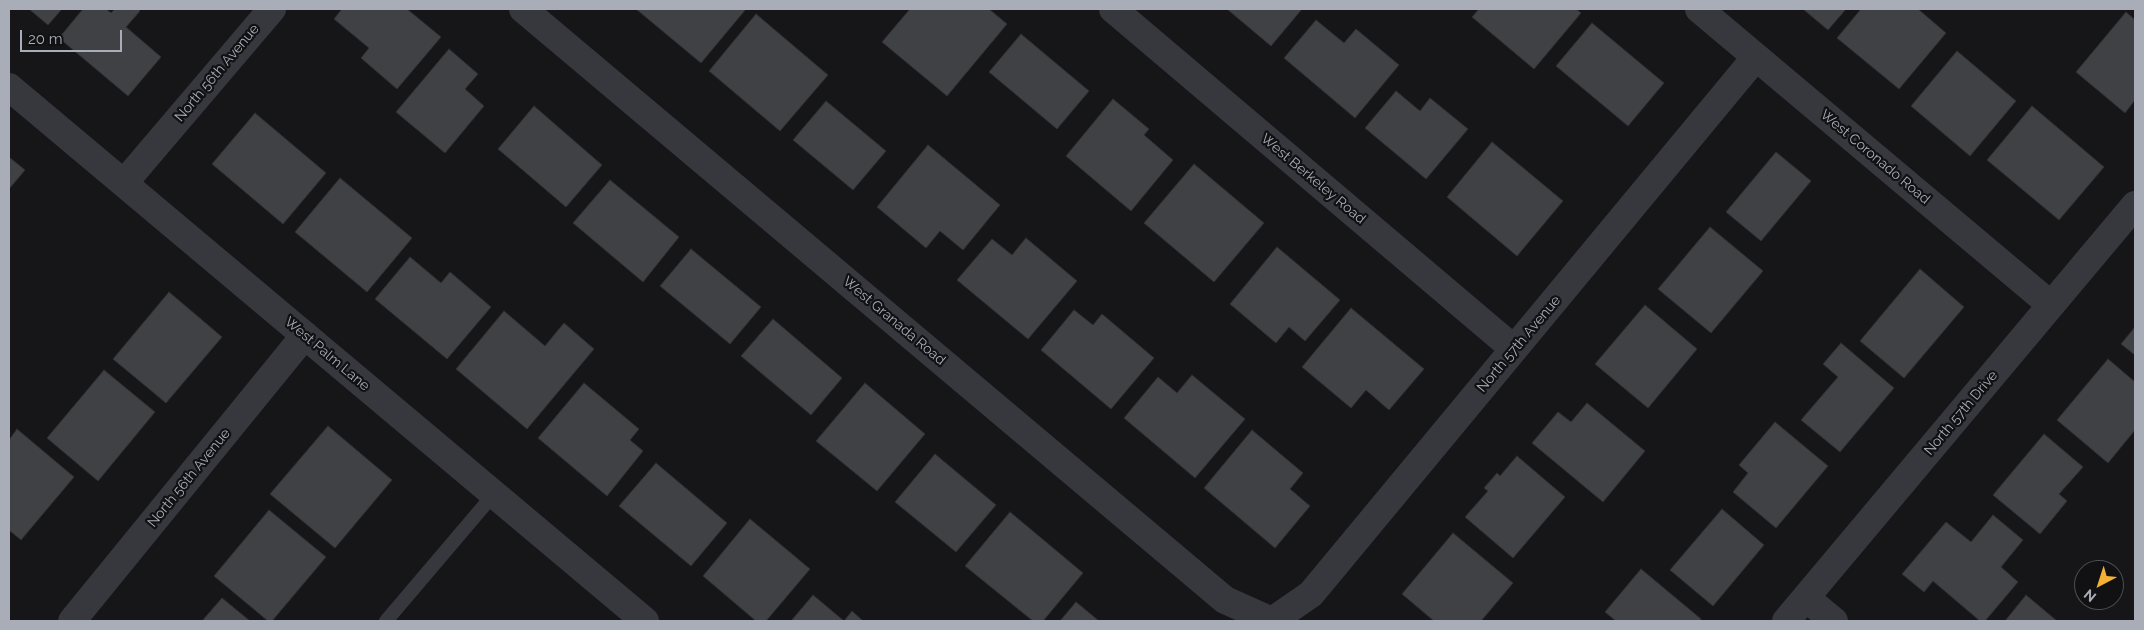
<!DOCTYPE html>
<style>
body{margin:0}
#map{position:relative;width:2144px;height:630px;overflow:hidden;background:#161618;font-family:Raleway,sans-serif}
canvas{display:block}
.frame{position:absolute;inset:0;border:10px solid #a8adb8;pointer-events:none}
.north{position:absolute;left:2074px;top:560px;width:50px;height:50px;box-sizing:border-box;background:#111113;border:1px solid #4d4f55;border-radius:50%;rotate:220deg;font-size:14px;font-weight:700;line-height:20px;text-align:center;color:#a8adb8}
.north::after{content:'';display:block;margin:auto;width:18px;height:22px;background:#f2b134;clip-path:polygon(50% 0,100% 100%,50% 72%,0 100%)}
.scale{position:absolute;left:20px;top:30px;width:102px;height:22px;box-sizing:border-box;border:2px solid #a8adb8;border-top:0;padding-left:6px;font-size:15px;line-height:18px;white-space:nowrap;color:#a8adb8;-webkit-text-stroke:4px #111113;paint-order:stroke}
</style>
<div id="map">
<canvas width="2144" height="630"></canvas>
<div class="frame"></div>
<div class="north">N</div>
<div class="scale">20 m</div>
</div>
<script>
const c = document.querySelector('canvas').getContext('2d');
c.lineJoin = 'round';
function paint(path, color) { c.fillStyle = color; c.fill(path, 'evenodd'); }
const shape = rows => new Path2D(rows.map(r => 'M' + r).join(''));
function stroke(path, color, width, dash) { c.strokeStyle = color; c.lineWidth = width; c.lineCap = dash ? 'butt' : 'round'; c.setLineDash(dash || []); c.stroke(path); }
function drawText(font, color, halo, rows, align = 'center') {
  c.font = font + ' Raleway,sans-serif'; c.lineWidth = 4.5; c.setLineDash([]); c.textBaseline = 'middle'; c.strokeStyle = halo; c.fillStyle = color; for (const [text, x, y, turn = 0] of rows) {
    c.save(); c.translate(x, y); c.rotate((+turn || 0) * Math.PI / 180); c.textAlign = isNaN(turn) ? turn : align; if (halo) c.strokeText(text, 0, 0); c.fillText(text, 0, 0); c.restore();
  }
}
const building = shape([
 [29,9,62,9,48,25,29,9],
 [83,9,106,9,111,13,115,9,138,9,140,11,126,27,161,57,128,96,59,38,83,9],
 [342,9,407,9,441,37,397,89,361,58,369,48,334,19,342,9],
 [636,9,746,9,701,63,636,9],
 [910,9,989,9,1007,24,947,96,882,42,910,9],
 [1227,9,1302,9,1271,46,1227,9],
 [1479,9,1576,9,1581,13,1534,69,1472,17,1479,9],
 [1803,9,1846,9,1828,30,1803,9],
 [1861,9,1918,9,1946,33,1899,89,1837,38,1861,9],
 [2126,12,2135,20,2135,100,2125,113,2076,72,2126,12],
 [756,14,828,75,780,131,709,71,756,14],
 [1316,20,1344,43,1356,29,1399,65,1355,118,1284,58,1316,20],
 [1592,23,1664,83,1628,126,1556,66,1592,23],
 [1021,34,1089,91,1057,129,989,72,1021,34],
 [449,49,478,74,465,89,484,106,445,153,396,112,449,49],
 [1957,51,2016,101,1970,156,1911,106,1957,51],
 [1396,91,1420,111,1430,98,1468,129,1426,179,1365,128,1396,91],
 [1113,99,1149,129,1144,135,1173,160,1131,211,1066,156,1113,99],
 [826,101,886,151,853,190,793,140,826,101],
 [534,106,602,165,566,207,498,149,534,106],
 [2032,106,2104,167,2059,220,1987,160,2032,106],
 [255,113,326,173,283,224,212,164,255,113],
 [1492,142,1563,201,1517,256,1447,197,1492,142],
 [928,145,1000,205,963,250,940,231,926,248,877,207,928,145],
 [1776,152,1811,181,1761,241,1726,212,1776,152],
 [9,157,25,170,9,189,9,157],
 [1194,164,1264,223,1214,282,1144,223,1194,164],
 [340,178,412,238,367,292,295,232,340,178],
 [610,180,679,237,643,282,573,223,610,180],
 [1710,227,1763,271,1711,333,1658,289,1710,227],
 [1026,238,1077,281,1028,339,957,280,992,239,1012,255,1026,238],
 [1277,247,1340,300,1305,341,1289,327,1276,343,1230,304,1277,247],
 [691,249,761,307,730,344,660,286,691,249],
 [410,257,441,283,450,272,491,307,447,359,375,299,410,257],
 [1920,269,1964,307,1904,378,1860,341,1920,269],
 [169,292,222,337,166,403,113,359,169,292],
 [1645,305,1697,349,1648,408,1595,364,1645,305],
 [1351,308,1424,369,1389,410,1366,390,1351,408,1302,367,1351,308],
 [1074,310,1093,325,1102,314,1154,358,1111,409,1041,350,1074,310],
 [504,311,545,346,564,323,594,349,527,429,456,369,504,311],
 [773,319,842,378,811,415,741,356,773,319],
 [2135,327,2135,355,2121,344,2135,327],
 [1841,343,1894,388,1840,452,1801,420,1838,377,1823,364,1841,343],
 [2108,359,2135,382,2135,430,2108,463,2057,420,2108,359],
 [104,370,155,412,98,481,47,438,104,370],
 [1192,375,1245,419,1195,478,1124,418,1158,377,1177,393,1192,375],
 [584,383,639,429,630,440,643,451,607,496,538,438,584,383],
 [865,383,925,434,877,491,816,441,865,383],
 [1587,403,1645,451,1603,502,1532,443,1558,412,1571,422,1587,403],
 [1775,422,1828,466,1776,528,1733,492,1748,473,1739,465,1775,422],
 [328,426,392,480,335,548,270,494,328,426],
 [17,429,74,477,21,540,9,530,9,440,17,429],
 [1252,430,1303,473,1290,489,1310,506,1275,548,1204,488,1252,430],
 [2044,434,2083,467,2059,494,2067,501,2040,534,1993,495,2044,434],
 [935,454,996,505,956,552,895,502,935,454],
 [1517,456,1565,497,1513,558,1465,517,1488,491,1484,488,1497,473,1500,476,1517,456],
 [656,463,727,523,691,566,619,506,656,463],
 [1722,509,1764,545,1713,606,1670,570,1722,509],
 [269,510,326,557,272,621,268,621,214,576,269,510],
 [1010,512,1083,573,1043,621,1033,621,965,566,1010,512],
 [1993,515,2023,540,2001,567,2018,582,1985,621,1980,621,1933,581,1924,592,1902,574,1946,522,1971,542,1993,515],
 [750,519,810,569,766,621,756,621,703,576,750,519],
 [1453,533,1513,583,1481,621,1434,621,1402,594,1453,533],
 [1641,569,1701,619,1700,621,1616,621,1605,612,1641,569],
 [813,595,844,621,852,611,863,621,791,621,813,595],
 [2026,595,2057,621,2005,621,2026,595],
 [222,598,250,621,202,621,222,598],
 [1076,602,1099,621,1060,621,1076,602]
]);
const lane = shape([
 [386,621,494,494]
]);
const street = shape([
 [523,9,1225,600,1272,621,1311,594,1756,57],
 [1113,9,1514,349],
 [1699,9,2051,305],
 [9,87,645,621],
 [124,183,272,9],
 [1806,598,1834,621],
 [72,621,305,335],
 [1786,621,2135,205]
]);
const streetNames = [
 ["North 56th Avenue",217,73,-50],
 ["West Coronado Road",1875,157,40],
 ["West Berkeley Road",1313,179,40],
 ["West Granada Road",894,321,40],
 ["North 57th Avenue",1519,344,-50],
 ["West Palm Lane",327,354,40],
 ["North 57th Drive",1961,413,-50],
 ["North 56th Avenue",189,478,-51]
];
paint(building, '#404145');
stroke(building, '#303034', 1);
stroke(lane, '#37383d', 14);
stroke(street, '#37383d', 28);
drawText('14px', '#a8adb8', '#111113', streetNames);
</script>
